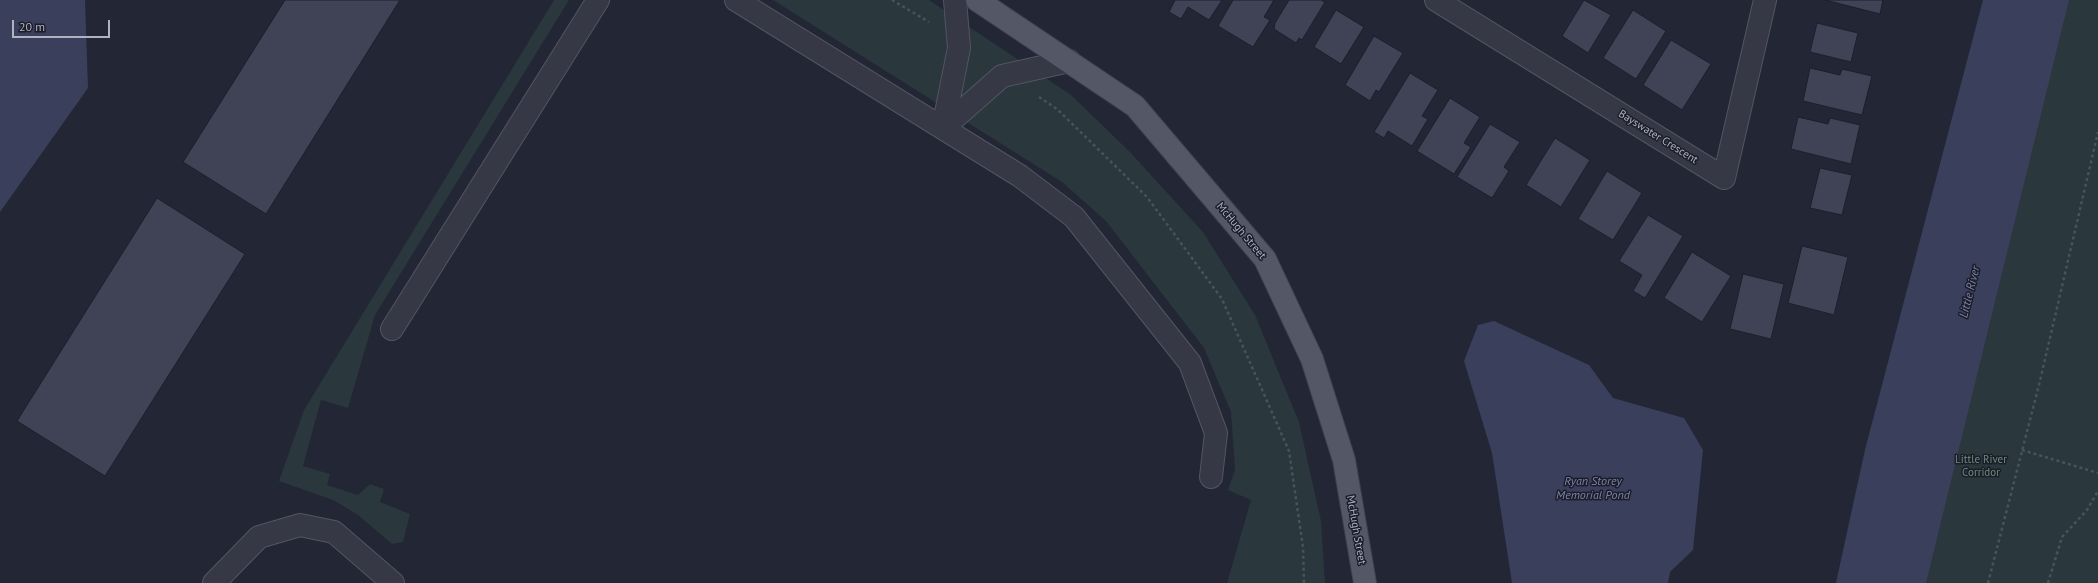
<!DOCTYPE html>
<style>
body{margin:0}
#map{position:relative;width:2098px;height:583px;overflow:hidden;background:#232634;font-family:"PT Sans",sans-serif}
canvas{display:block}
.scale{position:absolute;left:12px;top:20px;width:98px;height:18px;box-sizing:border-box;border:2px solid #b0b2c2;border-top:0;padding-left:5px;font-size:12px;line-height:14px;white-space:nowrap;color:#b0b2c2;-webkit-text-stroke:3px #1b1d2a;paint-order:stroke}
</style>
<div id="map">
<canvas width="2098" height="583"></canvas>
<div class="scale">20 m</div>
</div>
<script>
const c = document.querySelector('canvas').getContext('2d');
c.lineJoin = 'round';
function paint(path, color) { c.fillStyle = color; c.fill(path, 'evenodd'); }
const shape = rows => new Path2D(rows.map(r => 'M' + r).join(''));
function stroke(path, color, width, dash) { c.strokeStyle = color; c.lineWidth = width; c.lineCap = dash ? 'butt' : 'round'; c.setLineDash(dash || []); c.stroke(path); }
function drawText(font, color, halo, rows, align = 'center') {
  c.font = font + ' "PT Sans",sans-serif'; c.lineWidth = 3; c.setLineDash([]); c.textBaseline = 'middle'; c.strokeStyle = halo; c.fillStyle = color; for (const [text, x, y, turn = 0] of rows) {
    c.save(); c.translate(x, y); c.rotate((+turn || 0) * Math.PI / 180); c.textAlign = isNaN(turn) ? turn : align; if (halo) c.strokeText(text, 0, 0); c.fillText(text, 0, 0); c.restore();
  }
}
const green = shape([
 [554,0,569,0,375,315,348,408,321,400,303,466,330,474,327,485,358,495,370,484,384,489,380,502,410,514,403,542,392,544,358,515,333,500,279,481,304,410],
 [773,0,929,0,1071,95,1130,152,1203,232,1255,315,1299,422,1321,521,1325,583,1227,583,1251,500,1228,490,1235,470,1231,412,1204,348,1106,221,1062,182],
 [1983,0,2098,0,2098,583,1836,583,1865,450]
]);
const water = shape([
 [0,0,85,0,88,88,0,212],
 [1983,0,2069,0,1926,583,1836,583,1865,450],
 [1494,321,1589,365,1613,398,1684,418,1703,450,1693,550,1670,572,1668,583,1512,583,1492,453,1464,361,1478,325]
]);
const building = shape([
 [285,0,400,0,266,214,183,162,285,0],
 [1175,0,1222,0,1209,20,1188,7,1181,19,1169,12,1175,0],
 [1233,0,1274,0,1264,17,1270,20,1253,47,1218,26,1233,0],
 [1289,0,1321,0,1325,2,1302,40,1299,38,1296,43,1274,29,1275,23,1289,0],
 [1584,0,1611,15,1588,53,1562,36,1584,0],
 [1825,0,1883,0,1880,14,1825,0],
 [1336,10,1364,27,1341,64,1314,47,1336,10],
 [1633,10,1666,31,1636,79,1603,58,1633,10],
 [1817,23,1858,33,1851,62,1810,52,1817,23],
 [1374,36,1403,53,1379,92,1376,90,1370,101,1345,85,1374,36],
 [1671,40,1711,64,1682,110,1643,85,1671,40],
 [1810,68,1840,75,1842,69,1872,76,1862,115,1803,101,1810,68],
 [1410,73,1438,90,1422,116,1428,119,1412,146,1388,131,1384,138,1374,132,1410,73],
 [1450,98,1480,117,1464,143,1471,147,1454,174,1417,151,1450,98],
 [1798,117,1828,124,1830,118,1860,125,1851,164,1791,149,1798,117],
 [1490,124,1520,142,1504,167,1509,171,1492,198,1457,177,1490,124],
 [1555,138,1590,160,1561,207,1526,185,1555,138],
 [1820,168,1852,175,1842,215,1810,208,1820,168],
 [1607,171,1642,193,1613,240,1578,219,1607,171],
 [157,198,245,254,105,476,17,421,157,198],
 [1648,215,1683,236,1645,298,1633,291,1642,275,1619,261,1648,215],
 [1802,246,1848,257,1834,315,1788,303,1802,246],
 [1692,252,1731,276,1702,322,1664,298,1692,252],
 [1743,274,1784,284,1771,339,1730,329,1743,274]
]);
const path = shape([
 [892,0,929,22],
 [1039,97,1057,109,1147,197,1222,299,1289,451,1303,547,1304,583],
 [2022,450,2098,473],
 [1988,583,2039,385,2098,132],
 [2048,583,2062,537,2087,510,2098,491]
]);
const minor = shape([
 [736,0,1020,176,1074,217,1190,363,1216,433,1211,477],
 [955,0,959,48,943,128,1002,76,1069,61],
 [1436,0,1724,178,1765,0],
 [392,329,598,0],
 [214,583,259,537,300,525,334,532,393,583]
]);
const major = shape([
 [977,0,1135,106,1265,259,1312,359,1344,460,1365,583]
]);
const streetNames = [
 ["Bayswater Crescent",1658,137,32],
 ["McHugh Street",1241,231,50],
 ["McHugh Street",1356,530,80]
];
const parkNames = [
 ["Little River",1981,460],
 ["Corridor",1981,473]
];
const waterNames = [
 ["Little River",1970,292,-76],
 ["Ryan Storey",1593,482],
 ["Memorial Pond",1593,496]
];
paint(green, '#2a373c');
paint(water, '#3a3f5c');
paint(building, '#3f4355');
stroke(building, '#1d1f2c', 1);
stroke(minor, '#535563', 24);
stroke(major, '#3f414f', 24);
stroke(path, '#48535a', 2.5, [3, 3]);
stroke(minor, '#363845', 22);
stroke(major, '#545765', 22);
drawText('11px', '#b0b2c2', '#1b1d2a', streetNames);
drawText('11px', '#6b8f7d', '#1b1d2a', parkNames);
drawText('italic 12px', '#7c83a7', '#1b1d2a', waterNames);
</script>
